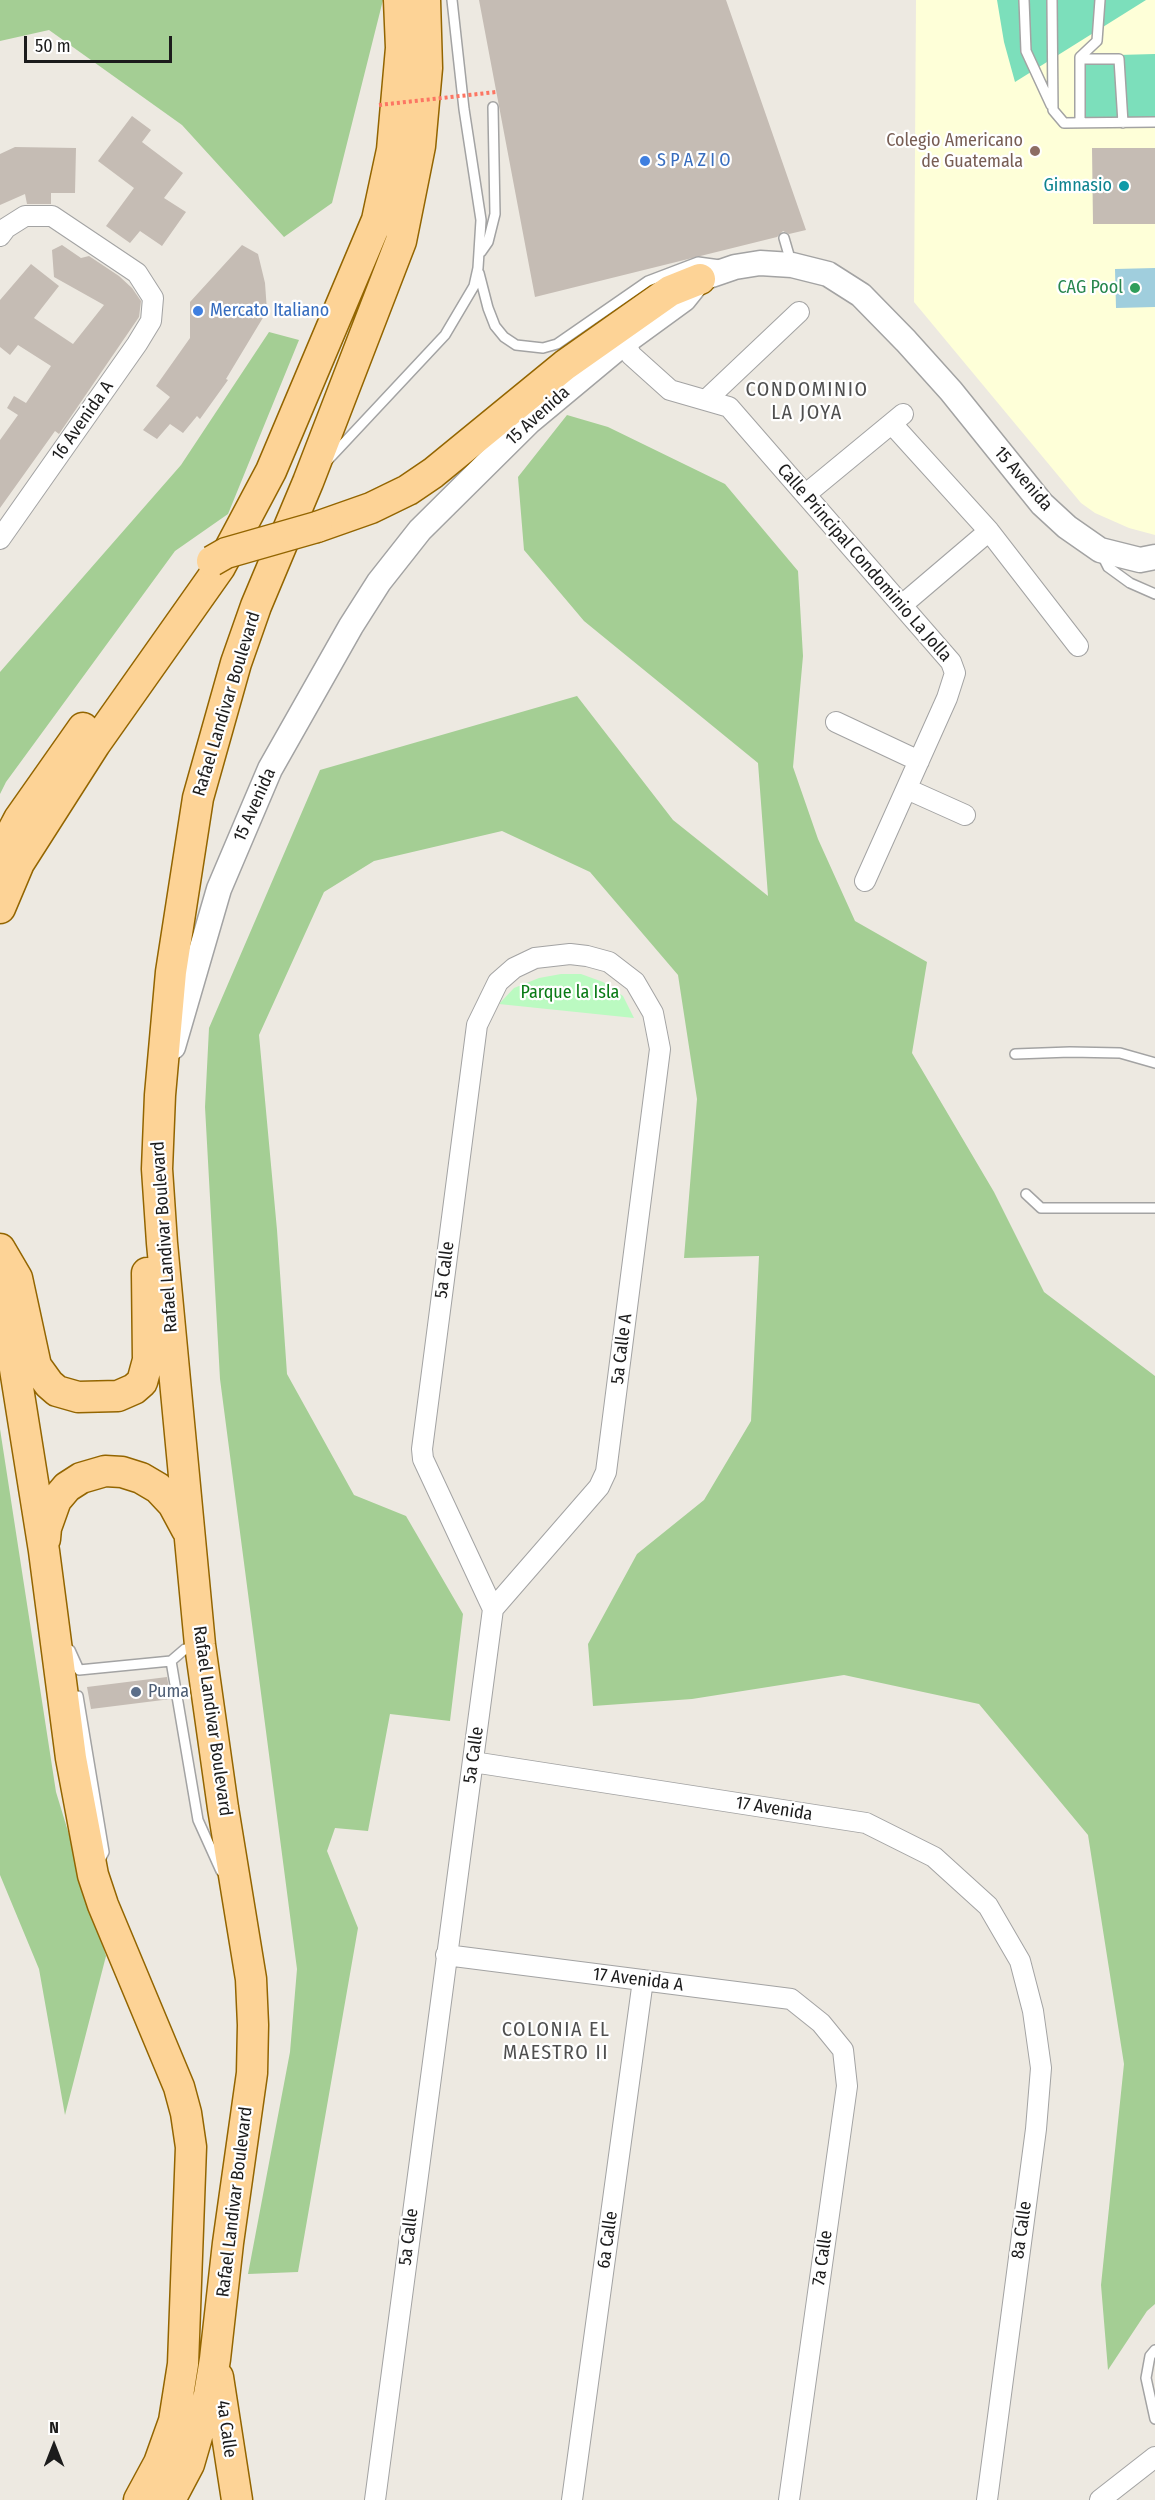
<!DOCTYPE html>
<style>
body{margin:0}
#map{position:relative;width:1155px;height:2500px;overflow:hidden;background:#ede9e1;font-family:"Fira Sans Condensed",sans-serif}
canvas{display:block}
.north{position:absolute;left:24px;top:2416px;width:60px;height:60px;-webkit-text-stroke:4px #fff;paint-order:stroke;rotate:0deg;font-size:16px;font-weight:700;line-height:24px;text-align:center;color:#1c1c1c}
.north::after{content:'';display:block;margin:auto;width:21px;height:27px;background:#1c1c1c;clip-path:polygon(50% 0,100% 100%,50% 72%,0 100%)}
.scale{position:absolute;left:24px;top:36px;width:148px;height:27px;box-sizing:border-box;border:3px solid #1c1c1c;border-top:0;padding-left:8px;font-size:18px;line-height:21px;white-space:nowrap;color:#1c1c1c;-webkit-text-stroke:4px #fff;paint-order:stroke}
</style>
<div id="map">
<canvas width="1155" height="2500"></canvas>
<div class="north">N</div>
<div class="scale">50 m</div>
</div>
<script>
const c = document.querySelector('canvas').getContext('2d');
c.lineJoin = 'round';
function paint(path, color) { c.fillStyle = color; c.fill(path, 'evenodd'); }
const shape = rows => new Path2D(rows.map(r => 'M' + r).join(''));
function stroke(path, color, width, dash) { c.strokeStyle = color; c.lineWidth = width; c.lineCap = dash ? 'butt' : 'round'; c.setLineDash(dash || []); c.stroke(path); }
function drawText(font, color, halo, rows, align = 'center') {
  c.font = font + ' "Fira Sans Condensed",sans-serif'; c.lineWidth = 4.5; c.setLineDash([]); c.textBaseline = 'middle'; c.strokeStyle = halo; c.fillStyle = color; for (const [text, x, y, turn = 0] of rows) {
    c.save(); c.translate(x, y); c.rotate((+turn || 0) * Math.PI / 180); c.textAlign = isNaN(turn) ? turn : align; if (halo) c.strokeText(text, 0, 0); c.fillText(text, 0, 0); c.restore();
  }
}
const education = shape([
 [916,0,1155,0,1155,535,1129,528,1095,513,1081,503,914,302]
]);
const forest = shape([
 [0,0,383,0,332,203,284,237,182,125,49,30,0,41],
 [269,332,299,340,228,514,175,551,6,782,0,794,0,672,181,465],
 [567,415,608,427,725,484,798,571,803,656,793,767,818,839,855,921,927,962,912,1053,994,1192,1044,1292,1155,1376,1155,2304,1147,2311,1108,2370,1101,2285,1124,2064,1088,1835,979,1704,844,1675,692,1699,593,1706,588,1644,637,1554,704,1500,751,1421,759,1256,684,1258,697,1099,678,975,590,872,502,831,374,861,324,892,259,1035,277,1230,287,1374,354,1495,406,1516,463,1614,450,1721,390,1714,368,1831,335,1828,327,1851,358,1928,298,2272,248,2274,290,2052,297,1969,220,1379,205,1107,209,1028,320,770,577,696,673,820,768,896,758,763,584,621,524,550,518,477],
 [0,1429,56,1792,106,1956,65,2115,39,1969,0,1875]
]);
const park = shape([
 [561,974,581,974,603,982,623,996,634,1018,499,1004,514,988,539,978]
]);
const pitch = shape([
 [997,0,1146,0,1015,82,1004,42],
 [1155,54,1155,124,1083,126,1081,56]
]);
const water = shape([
 [1155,268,1155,307,1116,308,1115,269]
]);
const building = shape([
 [479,0,726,0,806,230,789,234,783,231,777,237,535,297],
 [132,116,151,130,142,142,183,173,164,198,186,212,162,246,140,231,130,243,106,226,134,188,98,161],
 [15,147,76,148,75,193,51,193,51,204,27,204,25,194,0,205,0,154],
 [1092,148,1155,148,1155,224,1093,224],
 [62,245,81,258,89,256,119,276,132,288,141,301,139,317,59,434,55,431,0,508,0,440,18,415,7,408,14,396,26,403,51,366,18,345,10,355,0,347,0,300,31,264,59,286,34,318,73,344,104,305,54,277,52,250],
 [242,245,258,254,265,283,267,311,226,379,228,380,200,419,197,416,183,433,170,424,157,439,143,430,170,397,156,386,190,338,190,302],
 [167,1677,171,1699,91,1709,87,1687]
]);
const service = shape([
 [1024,0,1026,51,1051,105],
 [1052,0,1053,110,1064,123,1155,122],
 [1080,59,1119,59,1123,123],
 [1080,123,1080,57,1097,41,1100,0],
 [784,238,791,262],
 [481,252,488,242,495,214,493,107],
 [479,273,488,308,495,326,504,337,516,345,543,348,557,344,648,281,698,262,720,265],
 [328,460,445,335,474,286,478,268,481,220,464,109,452,0],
 [1102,555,1108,567,1130,583,1155,594],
 [1015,1054,1070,1052,1120,1053,1155,1063],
 [1026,1194,1041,1208,1155,1208],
 [70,1650,79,1670,171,1661,185,1649,197,1646],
 [171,1661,198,1820,221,1871],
 [78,1696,104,1852,99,1862],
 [1155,2350,1150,2356,1146,2378,1155,2419]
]);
const minor = shape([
 [0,236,6,228,25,216,52,216,137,273,153,298,151,321,137,344,0,539],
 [625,342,631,355,670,390,729,407,951,662,955,673,947,698,865,881],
 [706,400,799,312],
 [892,424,989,531],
 [806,494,903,414],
 [902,605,989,531,1078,646],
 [836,722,919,761],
 [907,789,965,815],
 [473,1762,866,1823,934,1857,988,1906,1020,1961,1033,2011,1041,2068,1036,2129,987,2500],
 [446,1955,791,1999,821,2023,843,2050,847,2086,789,2500],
 [375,2500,493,1609,423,1459,422,1449,477,1025,498,982,514,968,535,958,570,954,587,956,609,962,635,982,653,1013,660,1049,606,1472,599,1487,493,1609],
 [572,2500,643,1980],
 [1100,2500,1155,2457]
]);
const tertiary = shape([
 [173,1047,219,889,270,769,351,626,379,582,420,530,530,421,625,342,684,299,700,279,735,267,760,263,792,265,828,274,861,295,906,341,951,391,1042,504,1067,527,1100,550,1140,560,1155,557]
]);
const primary = shape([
 [317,527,371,508,408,490,433,473,565,365,670,291,700,279],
 [0,855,19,819,83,728],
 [0,908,19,863,95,744,220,567,271,471,377,220,392,150,401,48,399,0],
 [0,1249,17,1278,36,1366,49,1384,57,1391,78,1397,118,1396,134,1389,142,1382,148,1360,147,1273],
 [0,1275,44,1551,71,1758,93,1875,103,1905,179,2087,186,2113,191,2147,183,2364,174,2421,159,2463,139,2500],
 [45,1539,46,1528,56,1500,67,1487,81,1478,105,1471,122,1472,141,1478,158,1488,173,1504,187,1530],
 [218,2377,237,2500],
 [170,2500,189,2464,209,2395,215,2359,228,2243,252,2073,253,2025,251,1979,223,1808,200,1645,162,1243,157,1169,160,1095,171,972,198,798,236,663,256,606,308,482,401,241,420,146,427,68,425,0]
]);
const pathBridge = shape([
 [379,105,496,92]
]);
const primaryBridge = shape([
 [212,561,226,553,317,527]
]);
const markers = [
 [1035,151,6,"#8d6e63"],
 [645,161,6,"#3f7fe0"],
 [1124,186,6,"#0f9aa8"],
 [1135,288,6,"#2e9e5b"],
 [198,311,6,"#3f7fe0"],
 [136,1692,6,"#5c6f8a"]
];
const educationNames = [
 ["Colegio Americano",1023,141],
 ["de Guatemala",1023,162]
];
const shopNames = [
 ["S P A Z I O",657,161],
 ["Mercato Italiano",210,311]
];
const cultureNames = [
 ["Gimnasio",1112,186]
];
const leisureNames = [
 ["CAG Pool",1123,288]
];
const streetNames = [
 ["15 Avenida",538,416,-42],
 ["16 Avenida A",83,421,-55],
 ["15 Avenida",1023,479,49],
 ["Calle Principal Condominio La Jolla",864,563,49],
 ["Rafael Landivar Boulevard",227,704,-73],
 ["15 Avenida",255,805,-66],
 ["Rafael Landivar Boulevard",165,1237,-94],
 ["5a Calle",445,1270,-83],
 ["5a Calle A",622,1349,-83],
 ["Rafael Landivar Boulevard",212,1721,82],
 ["5a Calle",474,1755,-82],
 ["17 Avenida",774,1809,9],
 ["17 Avenida A",638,1980,7],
 ["Rafael Landivar Boulevard",235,2202,-83],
 ["8a Calle",1022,2230,-82],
 ["5a Calle",409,2237,-83],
 ["6a Calle",608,2240,-82],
 ["7a Calle",823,2258,-82],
 ["4a Calle",226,2429,82]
];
const parkNames = [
 ["Parque la Isla",570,993]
];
const serviceNames = [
 ["Puma",148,1692]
];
const neighbourhoodNames = [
 ["CONDOMINIO",807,390],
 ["LA JOYA",807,413],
 ["COLONIA EL",556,2030],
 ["MAESTRO II",556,2053]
];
paint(education, '#feffd8');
paint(forest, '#a4ce94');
paint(park, '#bbfac1');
paint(pitch, '#7cdfbb');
paint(water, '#a0cedd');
paint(building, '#c5bcb4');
stroke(service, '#a3a3a3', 12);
stroke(minor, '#a3a3a3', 22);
stroke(tertiary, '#a3a3a3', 27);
stroke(primary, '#936500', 33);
stroke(service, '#fff', 9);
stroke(minor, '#fff', 20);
stroke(tertiary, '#fff', 24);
stroke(primary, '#fdd396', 30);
stroke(primaryBridge, '#936500', 33, []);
stroke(pathBridge, '#fc7663', 4, [3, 3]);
stroke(primaryBridge, '#fdd396', 30);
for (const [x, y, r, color] of markers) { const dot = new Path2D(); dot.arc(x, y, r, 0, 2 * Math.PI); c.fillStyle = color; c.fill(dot); stroke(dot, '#fff', 2); }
drawText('18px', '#785e54', '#fff', educationNames, 'right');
drawText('18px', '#366cbe', '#fff', shopNames, 'left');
drawText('18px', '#0d838f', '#fff', cultureNames, 'right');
drawText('18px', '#27864d', '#fff', leisureNames, 'right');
drawText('18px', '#1c1c1c', '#fff', streetNames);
drawText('18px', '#097a15', '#fff', parkNames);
drawText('18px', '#4e5e75', '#fff', serviceNames, 'left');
c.letterSpacing = '1.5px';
drawText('20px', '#4f4f4f', '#fff', neighbourhoodNames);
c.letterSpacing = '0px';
</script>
